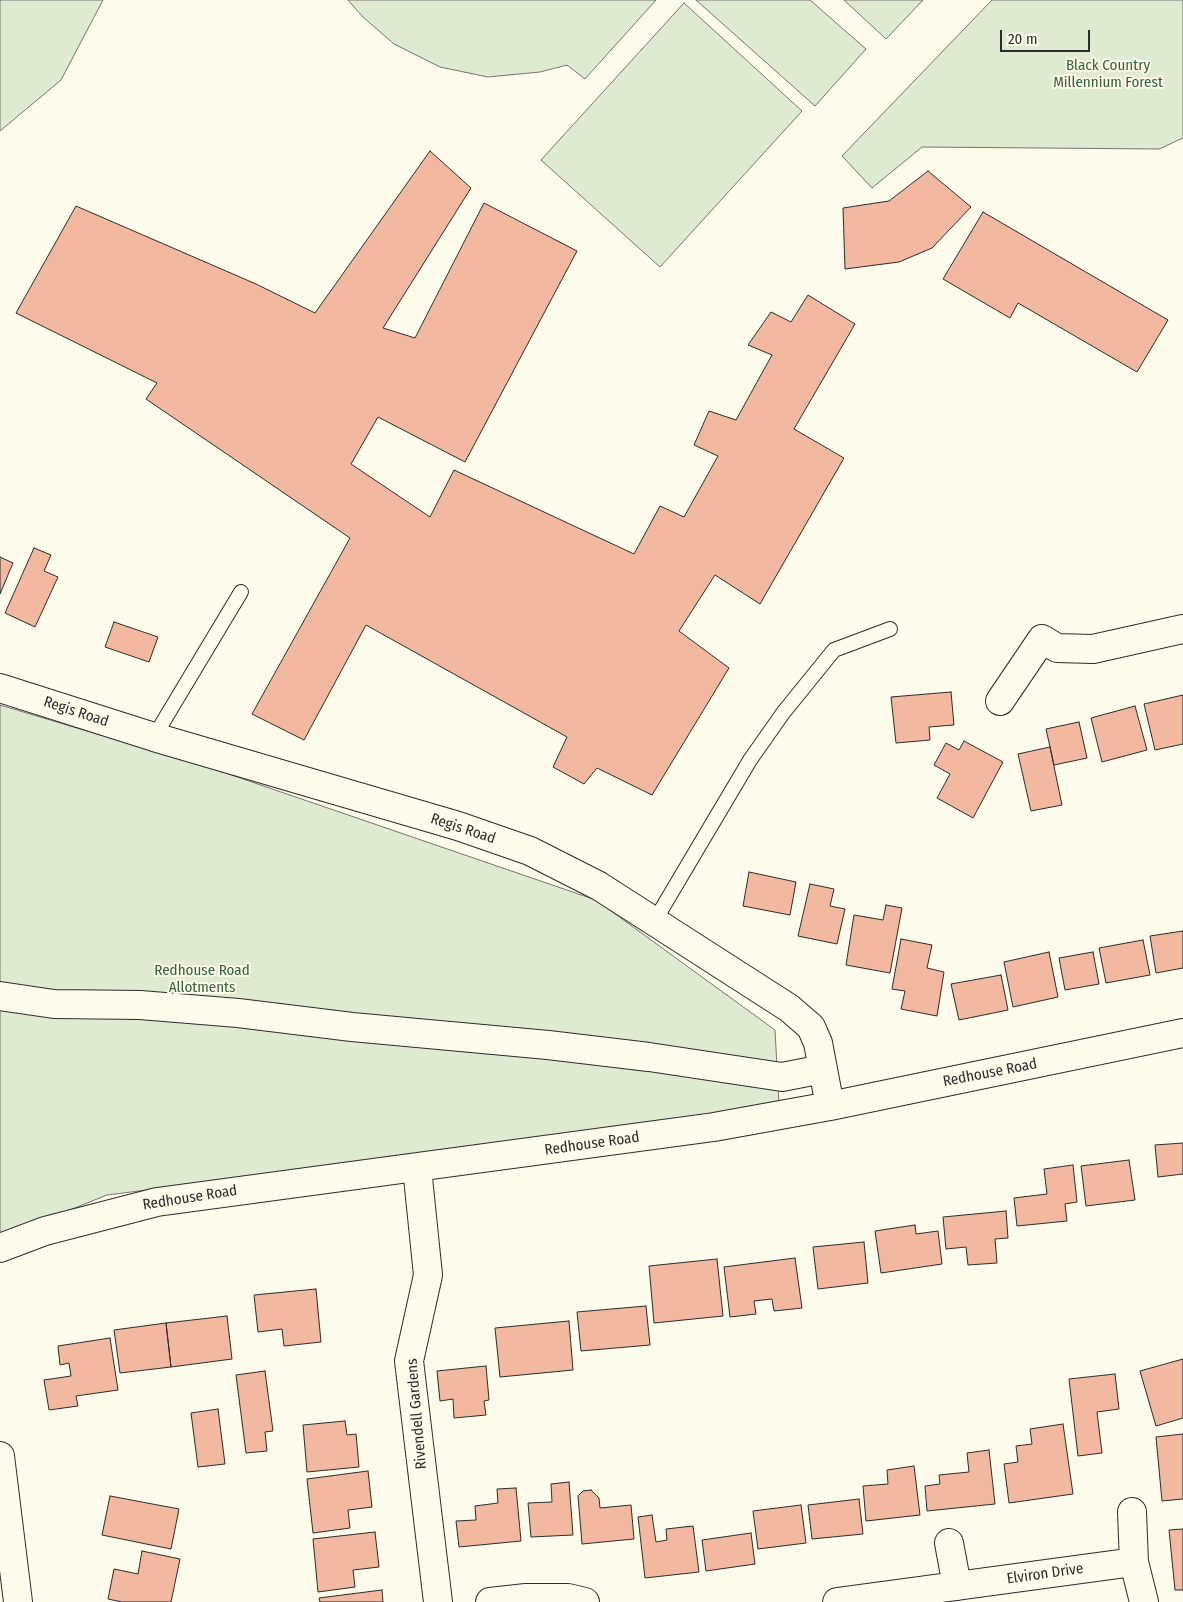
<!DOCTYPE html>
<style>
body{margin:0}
#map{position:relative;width:1183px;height:1602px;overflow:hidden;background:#fdfbea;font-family:"Fira Sans Condensed",sans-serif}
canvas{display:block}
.scale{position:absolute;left:1000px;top:30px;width:90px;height:22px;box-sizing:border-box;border:2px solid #2b2b2b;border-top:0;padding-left:6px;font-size:15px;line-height:18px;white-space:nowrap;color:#2b2b2b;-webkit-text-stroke:4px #fdfbea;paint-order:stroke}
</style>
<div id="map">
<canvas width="1183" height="1602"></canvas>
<div class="scale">20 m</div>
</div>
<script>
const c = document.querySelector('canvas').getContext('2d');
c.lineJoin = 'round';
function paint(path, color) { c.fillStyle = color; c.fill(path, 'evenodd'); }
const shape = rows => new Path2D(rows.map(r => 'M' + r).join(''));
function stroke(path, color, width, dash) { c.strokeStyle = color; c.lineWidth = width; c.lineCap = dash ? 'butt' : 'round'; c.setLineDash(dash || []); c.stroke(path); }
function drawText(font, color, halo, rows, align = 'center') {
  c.font = font + ' "Fira Sans Condensed",sans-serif'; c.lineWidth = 4; c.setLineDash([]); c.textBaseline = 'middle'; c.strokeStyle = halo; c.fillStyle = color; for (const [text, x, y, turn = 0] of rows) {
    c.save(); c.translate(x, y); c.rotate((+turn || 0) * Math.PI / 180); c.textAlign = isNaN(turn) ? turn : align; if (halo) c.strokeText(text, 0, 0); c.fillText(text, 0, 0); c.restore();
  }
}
const green = shape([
 [0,0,103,0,61,80,0,131,0,0],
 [348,0,656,0,585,79,567,65,540,72,488,77,440,67,394,44,363,17,348,0],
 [696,0,810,0,866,49,815,106,696,0],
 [844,0,923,0,886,39,844,0],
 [992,0,1183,0,1183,138,1159,149,922,147,872,188,842,156,992,0],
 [684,3,802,111,660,267,541,160,684,3],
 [0,705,214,769,596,900,775,1030,779,1103,679,1123,107,1195,0,1238,0,705]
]);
const building = shape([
 [430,151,471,188,383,328,415,338,484,203,577,251,465,462,378,417,351,464,430,517,454,470,634,554,660,506,684,517,718,456,694,445,709,411,736,420,772,355,748,345,771,312,791,322,808,295,855,324,794,429,844,458,760,604,715,575,679,631,729,668,652,795,597,768,584,784,553,767,567,737,366,625,304,740,252,714,350,538,146,399,157,383,16,313,76,206,256,284,315,313,430,151],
 [928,171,971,207,932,248,899,262,845,269,843,208,889,201,928,171],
 [983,212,1168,320,1137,372,1018,303,1010,318,943,279,983,212],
 [34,548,51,555,44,571,58,577,35,627,5,613,34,548],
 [0,557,13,563,0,594,0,557],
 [114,622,158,637,149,662,105,647,114,622],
 [951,692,954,725,929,727,930,740,896,743,891,697,951,692],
 [1183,695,1183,744,1155,750,1144,704,1183,695],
 [1135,706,1147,750,1102,762,1091,718,1135,706],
 [1079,722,1087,758,1054,765,1046,729,1079,722],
 [964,741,1003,762,973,818,937,798,950,774,934,765,946,743,959,750,964,741],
 [1050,747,1062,805,1031,811,1018,754,1050,747],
 [749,872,796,882,790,915,743,906,749,872],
 [810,884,834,889,830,906,845,909,837,944,798,936,810,884],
 [886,905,902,908,890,973,846,965,854,915,883,920,886,905],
 [1183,931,1183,968,1156,973,1150,936,1183,931],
 [901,939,932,945,927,968,944,972,937,1016,901,1009,905,991,892,989,901,939],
 [1143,940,1150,975,1106,983,1099,948,1143,940],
 [1049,952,1058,997,1013,1007,1004,962,1049,952],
 [1093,952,1099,984,1065,990,1059,958,1093,952],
 [1001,975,1008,1010,959,1020,951,984,1001,975],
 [1183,1143,1183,1174,1158,1177,1155,1145,1183,1143],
 [1129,1160,1135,1200,1086,1206,1081,1166,1129,1160],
 [1073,1165,1077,1202,1065,1204,1067,1221,1017,1226,1014,1198,1047,1194,1044,1169,1073,1165],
 [1006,1211,1008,1238,995,1239,997,1263,968,1265,966,1247,946,1249,943,1217,1006,1211],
 [915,1225,916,1234,938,1231,942,1264,881,1273,875,1231,915,1225],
 [864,1242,868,1283,818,1289,813,1247,864,1242],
 [795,1258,802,1308,774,1311,772,1299,754,1301,756,1314,730,1317,724,1267,795,1258],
 [717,1259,723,1316,654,1323,649,1266,717,1259],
 [316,1289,321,1342,284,1346,282,1329,258,1332,254,1295,316,1289],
 [646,1306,650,1345,581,1351,577,1312,646,1306],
 [227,1316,232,1359,171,1367,166,1323,227,1316],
 [569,1321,573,1370,500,1377,495,1328,569,1321],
 [166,1323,171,1367,120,1373,114,1330,166,1323],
 [110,1338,118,1390,76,1396,78,1406,49,1410,44,1380,71,1376,69,1363,60,1365,58,1346,110,1338],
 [1183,1359,1183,1418,1156,1426,1140,1371,1183,1359],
 [486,1366,489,1400,484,1401,486,1415,454,1418,453,1399,440,1401,437,1371,486,1366],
 [265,1371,273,1431,265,1432,267,1451,246,1453,236,1375,265,1371],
 [1115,1374,1119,1409,1097,1412,1102,1453,1078,1456,1069,1379,1115,1374],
 [218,1409,225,1464,198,1467,191,1413,218,1409],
 [345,1421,347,1435,356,1434,359,1467,307,1472,303,1425,345,1421],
 [1063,1424,1073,1494,1009,1503,1004,1464,1018,1462,1016,1446,1032,1444,1030,1429,1063,1424],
 [1183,1434,1183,1499,1162,1501,1156,1437,1183,1434],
 [989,1450,995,1504,927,1511,925,1486,940,1484,939,1475,969,1472,967,1453,989,1450],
 [914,1466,920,1515,866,1521,863,1486,888,1484,887,1470,914,1466],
 [368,1471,372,1507,348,1510,350,1528,313,1533,307,1479,368,1471],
 [569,1482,573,1535,531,1537,528,1503,552,1502,551,1484,569,1482],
 [516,1488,521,1541,459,1547,456,1521,476,1520,475,1506,498,1503,497,1489,516,1488],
 [591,1490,599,1498,600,1508,631,1505,634,1539,582,1544,578,1496,583,1491,591,1490],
 [110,1496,179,1509,171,1549,102,1535,110,1496],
 [859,1499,863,1534,812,1539,808,1505,859,1499],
 [801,1505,806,1543,758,1549,753,1511,801,1505],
 [652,1515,656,1542,667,1540,666,1529,693,1526,699,1572,645,1578,638,1517,652,1515],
 [1183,1529,1183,1590,1175,1590,1169,1530,1183,1529],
 [375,1532,379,1567,353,1570,355,1587,318,1592,313,1539,375,1532],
 [751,1533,755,1564,706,1571,702,1540,751,1533],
 [142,1551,180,1559,171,1602,122,1602,108,1599,114,1569,138,1574,142,1551],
 [382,1590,383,1602,320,1602,319,1598,382,1590]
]);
const service = shape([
 [154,737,241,592],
 [654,922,750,760,783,713,834,650,890,629]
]);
const minor = shape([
 [0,688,154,737,458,826,530,851,599,886,789,1008,811,1027,818,1043,830,1106],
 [1000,701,1042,639,1057,648,1093,649,1183,629],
 [0,996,54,1004,140,1005,238,1013,352,1027,548,1045,649,1057,782,1077,823,1069],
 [417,1168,428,1275,409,1361,438,1602],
 [0,1248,45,1231,157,1202,714,1127,830,1106,1183,1033],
 [0,1456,18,1602],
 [1132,1512,1134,1562,1144,1602],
 [949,1543,957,1586],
 [490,1602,526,1598,568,1598,585,1602],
 [837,1602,1134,1562]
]);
const parkNames = [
 ["Black Country",1108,66],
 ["Millennium Forest",1108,83],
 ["Redhouse Road",202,971],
 ["Allotments",202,988]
];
const streetNames = [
 ["Regis Road",76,712,18],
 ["Regis Road",463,829,18],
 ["Redhouse Road",990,1073,-11],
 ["Redhouse Road",592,1144,-8],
 ["Redhouse Road",190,1198,-9],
 ["Rivendell Gardens",417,1414,-95],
 ["Elviron Drive",1045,1574,-8]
];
paint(green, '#deebd1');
stroke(green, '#74746e', 1);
paint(building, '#f2b8a0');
stroke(building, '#2b2b2b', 1);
stroke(service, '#2b2b2b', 16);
stroke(minor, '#2b2b2b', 30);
stroke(service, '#fdfbea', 14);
stroke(minor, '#fdfbea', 28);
drawText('15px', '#34623c', '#fdfbea', parkNames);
drawText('15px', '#2b2b2b', '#fdfbea', streetNames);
</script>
